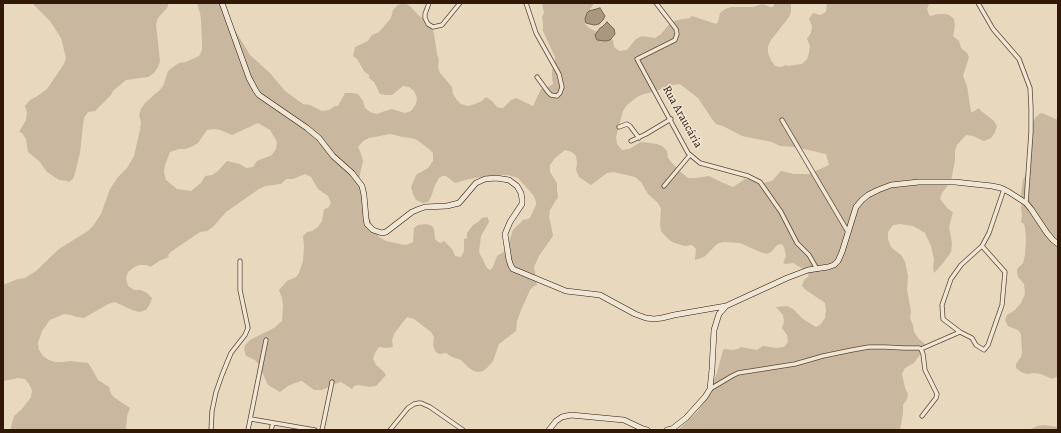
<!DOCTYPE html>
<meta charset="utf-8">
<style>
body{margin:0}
#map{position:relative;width:1061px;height:433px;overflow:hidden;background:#e8d8be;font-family:Alegreya,serif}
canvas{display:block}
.frame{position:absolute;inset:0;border:4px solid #311807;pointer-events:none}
</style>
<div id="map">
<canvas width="1061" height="433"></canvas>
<div class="frame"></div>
</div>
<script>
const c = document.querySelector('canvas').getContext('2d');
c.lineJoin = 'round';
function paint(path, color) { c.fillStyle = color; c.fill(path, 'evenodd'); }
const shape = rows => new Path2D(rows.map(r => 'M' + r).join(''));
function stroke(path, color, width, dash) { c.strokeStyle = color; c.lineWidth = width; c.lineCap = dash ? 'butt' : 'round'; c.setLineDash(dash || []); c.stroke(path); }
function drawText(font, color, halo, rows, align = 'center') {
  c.font = font + ' Alegreya,serif'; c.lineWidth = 3; c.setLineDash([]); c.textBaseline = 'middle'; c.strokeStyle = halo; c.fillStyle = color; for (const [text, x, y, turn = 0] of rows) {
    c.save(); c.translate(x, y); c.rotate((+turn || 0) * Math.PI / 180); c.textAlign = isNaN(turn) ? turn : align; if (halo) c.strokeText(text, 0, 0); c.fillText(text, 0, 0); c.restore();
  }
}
const green = shape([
 [32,3,169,3,167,8,158,18,156,24,160,61,158,67,154,73,148,77,126,80,114,90,110,96,95,111,88,112,84,118,83,125,80,153,75,173,73,179,69,182,67,181,59,180,47,172,39,161,28,152,26,139,22,133,19,132,26,120,27,113,25,106,30,100,36,97,47,89,64,64,66,58,61,38,50,21],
 [197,3,224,3,229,20,250,55,270,73,285,91,303,104,310,105,322,111,329,110,335,106,338,106,345,93,352,93,358,94,363,101,365,108,370,112,377,114,385,111,392,109,405,113,411,111,416,104,417,98,414,91,409,87,403,86,392,95,386,95,380,94,374,82,369,78,369,75,364,71,357,59,353,56,355,47,368,41,372,35,379,32,391,18,393,10,398,5,404,3,410,6,419,16,430,22,434,34,437,54,439,60,438,67,440,73,452,87,453,94,457,100,461,104,468,106,475,104,482,101,486,97,492,101,497,107,500,108,503,108,511,100,516,98,533,106,541,89,547,88,553,84,552,77,552,70,555,64,555,57,543,31,543,24,542,17,544,13,542,3,594,3,589,11,585,24,589,28,606,36,613,40,614,47,620,51,627,50,636,39,642,36,655,38,661,34,670,23,677,20,690,18,692,16,716,24,718,22,720,13,725,9,731,7,753,7,763,4,770,7,773,7,774,4,774,3,791,3,791,12,789,17,771,40,768,46,768,53,771,60,775,66,781,67,786,65,788,66,802,64,807,59,809,53,810,46,807,39,811,33,812,26,809,19,813,13,820,15,826,12,827,4,826,3,927,3,929,4,927,9,929,15,931,16,938,14,945,14,949,15,954,19,955,26,953,36,959,41,961,48,967,53,969,57,963,76,967,86,971,112,973,112,979,108,981,111,993,120,997,126,995,132,991,138,984,141,973,136,966,135,957,145,955,151,955,160,951,181,942,193,940,199,948,209,953,212,949,227,952,243,951,252,944,262,934,273,933,267,934,260,931,246,925,233,913,226,900,224,893,225,888,232,888,239,891,247,902,256,905,262,908,276,907,290,911,311,910,318,913,325,914,332,918,338,926,345,924,349,914,363,905,368,902,374,905,388,908,394,907,399,903,405,903,413,900,430,678,430,698,411,705,400,717,373,723,350,725,349,732,350,738,349,741,347,757,350,763,346,777,348,784,347,788,342,787,335,782,328,784,322,783,315,776,307,787,306,793,309,803,319,816,327,821,324,825,318,826,310,825,303,806,290,802,286,804,280,809,276,805,270,793,263,786,264,783,263,786,256,784,247,782,244,777,245,771,252,767,254,760,252,740,243,723,242,717,244,704,257,695,260,696,249,692,245,685,246,672,242,666,237,661,231,660,224,661,209,658,203,648,194,641,182,635,177,614,172,607,173,591,185,579,177,576,170,577,163,576,156,572,152,565,150,555,158,550,165,550,172,557,183,557,190,558,197,550,210,549,217,551,225,553,236,539,256,534,267,537,285,534,286,530,290,522,308,517,321,516,331,499,344,493,361,487,368,483,371,478,372,474,371,469,368,461,360,452,357,446,353,440,354,437,353,435,351,433,345,434,337,431,332,414,319,407,317,403,322,394,334,392,340,393,347,386,348,379,347,375,353,373,359,376,365,382,370,386,375,376,386,369,387,359,385,354,386,352,389,341,382,334,384,322,390,314,390,302,381,295,383,288,386,280,392,268,385,259,365,255,360,246,356,245,353,244,349,245,345,250,340,274,328,282,321,283,305,282,298,279,290,287,281,296,277,299,273,303,261,304,247,303,236,307,232,312,231,318,227,322,221,324,209,328,208,331,203,328,196,318,189,311,177,305,174,293,179,286,179,281,184,279,184,266,186,259,189,226,212,213,227,207,231,200,232,172,251,168,255,169,257,161,260,150,267,147,265,139,265,133,268,128,272,126,278,128,286,134,290,141,290,147,293,152,298,150,304,146,310,139,312,132,310,115,302,108,304,84,318,77,317,71,315,64,314,50,320,42,331,38,343,39,350,43,356,49,360,55,362,63,362,70,361,88,363,92,369,98,380,109,387,111,394,115,398,130,408,127,416,126,430,11,430,11,427,14,416,22,409,31,397,32,390,29,384,25,379,18,378,3,381,3,285,18,279,25,278,36,271,59,249,88,231,93,226,101,214,110,189,118,177,127,168,134,156,140,130,141,122,139,115,141,109,145,103,155,94,160,90,164,84,168,71,173,67,179,63,186,62,199,56,202,50,202,43,201,20,200,13],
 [680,84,698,98,712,119,716,124,723,126,742,136,772,142,780,146,795,147,826,154,829,165,809,174,794,174,781,171,772,181,758,184,752,180,745,179,733,187,721,182,709,176,695,178,688,178,682,173,672,163,668,158,667,151,662,146,657,144,641,142,629,149,622,150,617,144,616,137,623,111,627,105,637,97,644,94,653,92,673,85],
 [258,123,270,130,277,142,276,149,272,155,257,161,253,167,246,168,240,164,227,161,218,171,212,175,205,176,201,183,191,191,177,189,166,180,164,172,165,165,170,152,179,149,186,149,193,146,198,143,207,130,214,129,220,130,232,135],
 [390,134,403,137,411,138,417,140,429,149,433,153,433,161,428,168,416,175,411,187,413,194,416,200,423,203,428,202,431,197,435,185,439,178,442,176,446,176,455,183,465,180,491,175,508,175,518,178,534,196,536,202,536,205,530,218,528,219,523,220,513,230,507,248,505,251,497,256,493,267,490,270,487,268,479,252,481,236,489,222,488,218,487,217,482,218,478,222,473,225,467,233,467,238,464,239,464,251,461,257,455,256,452,249,444,241,441,243,438,242,435,239,434,229,432,226,426,224,418,225,414,228,413,242,409,244,405,245,386,241,379,237,373,227,366,208,364,193,365,188,359,181,360,174,363,161,361,154,358,147,363,141,369,138],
 [1042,113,1058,120,1058,376,1052,379,1041,374,1034,373,1027,374,1021,372,1016,368,1016,364,1021,357,1022,353,1021,334,1018,330,1008,326,1005,320,1007,315,1015,310,1021,303,1025,294,1024,284,1018,277,1017,273,1017,269,1023,263,1025,255,1026,240,1025,228,1024,224,1021,222,1022,215,1021,208,1022,201,1021,194,1023,180,1031,163,1031,127,1035,118,1039,114],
 [1044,425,1058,427,1058,430,1029,430,1037,426]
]);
const water = shape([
 [600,8,605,16,603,20,599,24,594,25,586,23,585,19,587,13,589,11,600,8],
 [607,22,614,29,615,34,610,40,606,41,597,40,595,35,600,28,602,27,607,22]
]);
const street = shape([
 [429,3,425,14,425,18,428,24,433,27,442,25,460,3],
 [526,3,536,33,559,74,562,87,560,93,557,96,551,95,548,92,537,77],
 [656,3,676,29,677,34,675,40,637,59,688,153,700,163,748,176,760,182,781,212,797,243,809,255,817,269],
 [978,3,993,29,1019,59,1030,88,1031,108,1031,132,1026,203],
 [782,120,848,232],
 [619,127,627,124,630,126,639,138],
 [631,141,646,134,671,119],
 [664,186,690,155],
 [982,246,1005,272,1002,305,988,345,984,350,976,345,972,338,960,332,943,319,942,305,951,279,961,265,982,246,989,233,1004,189],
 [921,349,960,332],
 [710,389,732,376,738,373,795,364,823,356,852,350,869,347,885,347,904,348,919,348,921,349,923,354,925,370,937,394,936,398,922,416],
 [251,419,315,430],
 [211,430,212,411,216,392,222,375,231,353,245,335,248,328,240,290,240,261],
 [248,430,266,340],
 [271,430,273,423],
 [322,430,332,382],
 [390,430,408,408,414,404,419,403,421,403,430,407,463,430]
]);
const secondary = shape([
 [222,3,249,78,256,91,259,95,307,128,319,138,333,156,352,173,362,186,364,195,366,218,367,224,373,230,382,233,386,232,412,212,419,209,425,207,447,206,459,203,476,183,485,179,496,178,509,180,517,186,521,193,522,199,522,204,510,222,505,234,509,260,511,266,513,269,566,291,600,295,635,314,646,318,654,319,662,318,674,315,726,306],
 [549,430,556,421,562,417,571,415,624,420,643,429,647,430],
 [667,430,672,429,686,418,705,397,710,389,712,369,714,330,719,314,726,306,787,278,808,270,828,267,834,265,838,261,842,252,856,207,862,200,868,195,878,190,891,185,919,182,955,182,992,186,1001,188,1009,192,1026,203,1031,209,1047,233,1053,240,1058,244]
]);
const streetNames = [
 ["Rua Araucária",682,117,61]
];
paint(green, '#c9b79f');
paint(water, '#aa9780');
stroke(water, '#7a6450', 1);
stroke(street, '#5f4835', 5);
stroke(secondary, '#311807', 6);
stroke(street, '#f0e6d5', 3.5);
stroke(secondary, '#f0e6d5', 5);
drawText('12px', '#311807', '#f0e6d5', streetNames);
</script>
